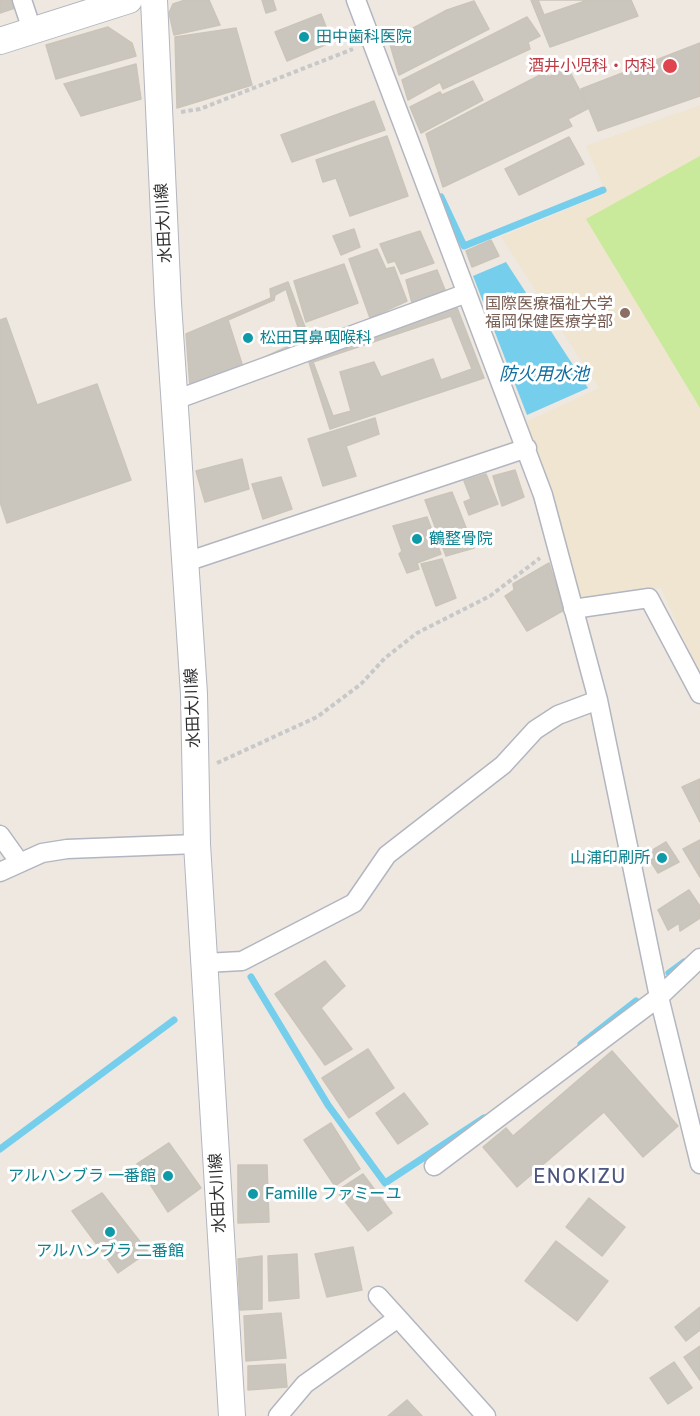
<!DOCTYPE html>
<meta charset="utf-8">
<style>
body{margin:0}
canvas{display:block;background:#eee8e0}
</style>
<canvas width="700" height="1416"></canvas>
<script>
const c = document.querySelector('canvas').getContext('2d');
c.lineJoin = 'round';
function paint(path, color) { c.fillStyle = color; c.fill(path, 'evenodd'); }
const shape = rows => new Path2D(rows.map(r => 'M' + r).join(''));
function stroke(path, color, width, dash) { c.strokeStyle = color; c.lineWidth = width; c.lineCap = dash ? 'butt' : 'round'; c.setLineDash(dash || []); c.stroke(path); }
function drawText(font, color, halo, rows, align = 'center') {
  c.font = font + ' Rubik,"Noto Sans JP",sans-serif'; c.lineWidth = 6; c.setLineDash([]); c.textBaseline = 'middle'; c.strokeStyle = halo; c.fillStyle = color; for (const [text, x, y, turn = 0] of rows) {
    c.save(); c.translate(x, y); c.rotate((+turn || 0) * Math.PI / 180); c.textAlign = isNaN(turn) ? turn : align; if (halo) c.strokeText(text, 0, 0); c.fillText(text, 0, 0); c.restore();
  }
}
const education = shape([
 [700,105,700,670,698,671,661,588,579,600,529,439,528,421,599,388,501,237,606,193,586,146]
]);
const pitch = shape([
 [700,156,700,408,586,219]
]);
const water = shape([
 [506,262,588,388,527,415,473,276]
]);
const stream = shape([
 [441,197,464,246,603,190],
 [669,973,684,962],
 [251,977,328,1105,385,1183,484,1118],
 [581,1044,636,1001],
 [0,1149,174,1020]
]);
const building = shape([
 [0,0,15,0,18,7,0,13,0,0],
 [185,0,209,0,220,25,174,35,169,13,173,4,185,0],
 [262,0,273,0,276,10,266,13,262,0],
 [531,0,631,0,638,16,550,47,531,0],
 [538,0,588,0,544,15,538,0],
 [474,1,489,29,399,75,389,41,447,10,474,1],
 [321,14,332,42,287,61,275,32,321,14],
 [527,17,540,36,528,42,530,49,443,89,440,82,408,100,402,80,527,17],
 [108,27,132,43,136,56,56,79,46,45,108,27],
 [236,28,252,85,177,108,175,37,236,28],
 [700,43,700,96,598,131,581,89,700,43],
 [136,64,141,99,81,116,64,84,136,64],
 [567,66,589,108,568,119,572,126,443,187,426,134,546,72,549,77,567,66],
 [473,81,483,100,421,133,410,107,440,92,442,95,473,81],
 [374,101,385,130,292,162,281,135,374,101],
 [387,136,408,196,350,216,336,178,323,182,316,160,387,136],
 [569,137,584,164,519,195,505,169,569,137],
 [354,229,360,247,341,255,333,236,354,229],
 [420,231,434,263,401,274,395,261,388,263,380,244,420,231],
 [491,240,499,256,472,267,466,251,491,240],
 [377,249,386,269,394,267,407,301,370,318,349,259,377,249],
 [344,264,358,303,306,322,294,281,344,264],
 [437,270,445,290,412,303,406,280,437,270],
 [288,282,311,343,190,387,186,334,271,298,270,289,288,282],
 [286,289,302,340,243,367,228,320,274,300,275,295,286,289],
 [456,305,484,378,330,429,308,359,456,305],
 [451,316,472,369,441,380,433,359,381,377,374,362,340,372,351,411,333,416,313,362,451,316],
 [6,318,37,405,97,384,131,480,7,523,0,502,0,320,6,318],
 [375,418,379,434,346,446,356,476,323,486,308,439,375,418],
 [242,459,249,489,205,502,196,471,242,459],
 [515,470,524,497,502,506,493,476,515,470],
 [486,474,498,504,469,515,464,502,471,499,464,481,486,474],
 [281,477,292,509,263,519,252,484,281,477],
 [452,492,474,548,446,556,425,500,452,492],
 [427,517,441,554,417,563,419,569,407,573,399,554,402,551,393,526,427,517],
 [442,559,456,598,436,606,421,564,442,559],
 [549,563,564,610,527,631,505,596,514,590,513,584,549,563],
 [700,779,700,822,682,787,700,779],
 [700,840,700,877,683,849,700,840],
 [666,842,679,862,658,873,646,854,666,842],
 [689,890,700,906,700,918,680,931,679,923,668,930,658,910,689,890],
 [325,961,345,986,321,1008,352,1049,325,1065,275,994,325,961],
 [368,1049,394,1088,349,1118,322,1078,368,1049],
 [612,1051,678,1126,643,1157,604,1112,517,1187,483,1147,506,1128,513,1136,612,1051],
 [404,1093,428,1124,398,1144,376,1113,404,1093],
 [331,1123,360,1169,335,1186,304,1140,331,1123],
 [169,1143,201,1188,168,1212,137,1164,169,1143],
 [238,1165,267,1165,269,1222,238,1223,238,1165],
 [363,1174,392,1213,368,1231,337,1191,363,1174],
 [102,1193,148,1252,118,1273,72,1211,102,1193],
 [589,1198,625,1227,602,1256,566,1227,589,1198],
 [556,1241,608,1281,577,1321,525,1281,556,1241],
 [353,1247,362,1290,327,1297,315,1254,353,1247],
 [297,1254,299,1298,269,1301,268,1256,297,1254],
 [262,1256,262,1309,240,1310,238,1259,262,1256],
 [700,1307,700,1330,686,1341,675,1327,700,1307],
 [281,1313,286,1358,246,1361,244,1316,281,1313],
 [700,1346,700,1380,684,1357,700,1346],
 [674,1362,692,1388,668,1404,650,1378,674,1362],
 [285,1364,287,1387,248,1390,248,1366,285,1364],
 [407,1400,422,1416,388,1416,407,1400]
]);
const path = shape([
 [181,112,200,109,353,49],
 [217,763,317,717,361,684,385,658,417,633,490,596,540,558]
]);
const street = shape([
 [22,0,32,30],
 [356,0,543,495,598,700,659,997,700,1164],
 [175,400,467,293],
 [186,562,527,448],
 [573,609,649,598,700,694],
 [0,835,20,863],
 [0,872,42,853,67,849,197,844],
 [205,963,242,961,354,903,387,855,503,765,535,730,558,715,598,700],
 [434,1166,659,997,700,958],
 [398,1318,486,1416],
 [278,1416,305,1384,398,1318,378,1296]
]);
const secondary = shape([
 [154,0,168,303,194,694,197,844,232,1416],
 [0,41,129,0]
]);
const markers = [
 [304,37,6,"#0f9aa8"],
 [670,66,8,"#e0444e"],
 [625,313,6,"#8d6e63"],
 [248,338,6,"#0f9aa8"],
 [417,539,6,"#0f9aa8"],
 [662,858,6,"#0f9aa8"],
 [168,1176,6,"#0f9aa8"],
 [253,1194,6,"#0f9aa8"],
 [110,1232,6,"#0f9aa8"]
];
const cultureNames = [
 ["田中歯科医院",316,37],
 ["松田耳鼻咽喉科",260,338],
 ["鶴整骨院",429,539],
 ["山浦印刷所",650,858,"right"],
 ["アルハンブラ 一番館",156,1176,"right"],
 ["Famille ファミーユ",265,1194],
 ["アルハンブラ 二番館",110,1251,"center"]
];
const healthNames = [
 ["酒井小児科・内科",656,66]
];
const streetNames = [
 ["水田大川線",164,223,-93],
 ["水田大川線",193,708,-92],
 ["水田大川線",218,1193,-93]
];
const educationNames = [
 ["国際医療福祉大学",613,304],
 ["福岡保健医療学部",613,322]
];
const waterNames = [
 ["防火用水池",544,375]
];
const quarterNames = [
 ["ENOKIZU",580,1177]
];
paint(education, '#efe5d0');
paint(pitch, '#c9ea9a');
paint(water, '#76ceed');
stroke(stream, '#76ceed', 7);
paint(building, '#cac6be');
stroke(building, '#cac4b9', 1.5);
stroke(street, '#b3b6c0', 21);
stroke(secondary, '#b3b6c0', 28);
stroke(path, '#c8c8c8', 4, [4.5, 3]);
stroke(street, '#fff', 18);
stroke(secondary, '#fff', 26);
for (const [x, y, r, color] of markers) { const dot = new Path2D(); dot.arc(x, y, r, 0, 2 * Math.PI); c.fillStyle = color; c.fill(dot); stroke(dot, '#fff', 2); }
drawText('16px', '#0d838f', '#fff', cultureNames, 'left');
drawText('16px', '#be3a42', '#fff', healthNames, 'right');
drawText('16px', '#2d2d2d', '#fff', streetNames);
drawText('16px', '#785e54', '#fff', educationNames, 'right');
drawText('italic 18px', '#106e9f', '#fff', waterNames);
c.letterSpacing = '1.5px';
drawText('20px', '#4d567e', '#fff', quarterNames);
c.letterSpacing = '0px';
</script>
